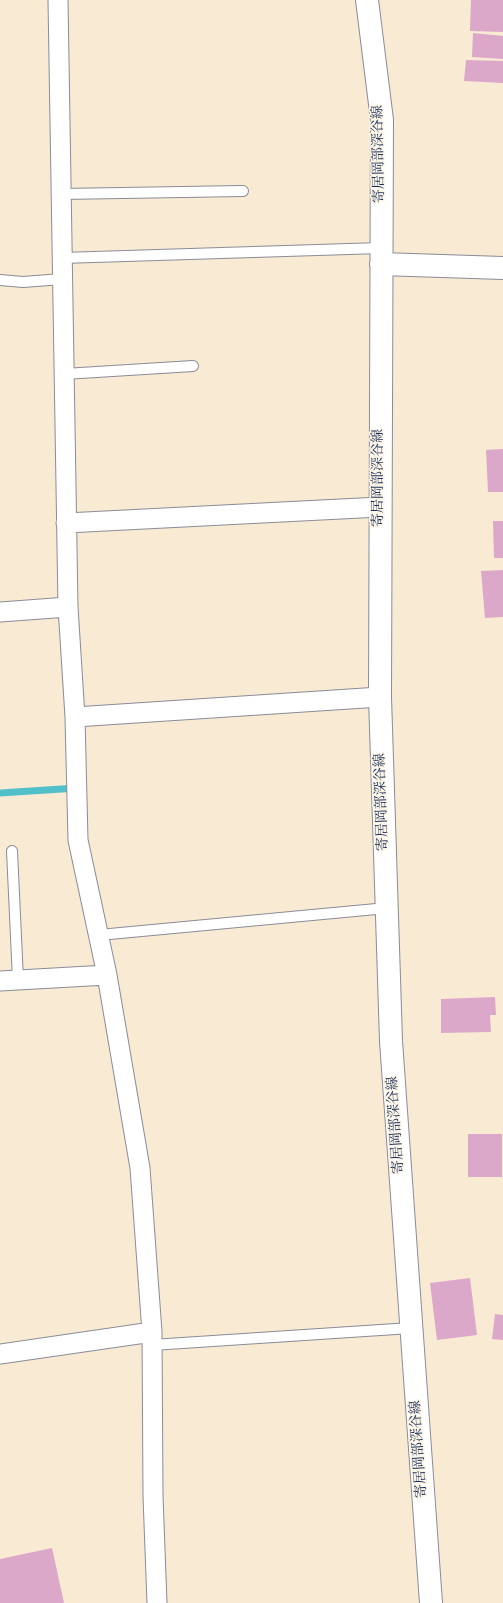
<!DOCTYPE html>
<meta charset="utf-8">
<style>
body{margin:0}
canvas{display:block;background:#f8ead3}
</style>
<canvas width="503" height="1603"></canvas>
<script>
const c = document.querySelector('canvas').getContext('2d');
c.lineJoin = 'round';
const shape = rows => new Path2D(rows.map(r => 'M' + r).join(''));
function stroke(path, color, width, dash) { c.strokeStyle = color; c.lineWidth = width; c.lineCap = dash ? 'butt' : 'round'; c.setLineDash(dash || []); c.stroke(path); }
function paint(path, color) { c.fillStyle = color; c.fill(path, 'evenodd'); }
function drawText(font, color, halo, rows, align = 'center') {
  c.font = font + ' "Sorts Mill Goudy","Noto Serif JP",serif'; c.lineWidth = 3; c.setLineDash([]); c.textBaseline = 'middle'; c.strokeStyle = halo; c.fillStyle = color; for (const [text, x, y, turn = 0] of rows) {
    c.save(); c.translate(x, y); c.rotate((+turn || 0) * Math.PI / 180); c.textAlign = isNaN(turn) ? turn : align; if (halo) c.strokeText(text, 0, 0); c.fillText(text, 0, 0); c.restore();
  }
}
const stream = shape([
 [0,793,77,788]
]);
const building = shape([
 [471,0,503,0,503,32,470,31],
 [473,33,503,36,503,59,472,57],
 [466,60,503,61,503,83,464,81],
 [503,449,503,492,488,492,486,450],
 [493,521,503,521,503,558,494,558],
 [503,570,503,617,485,618,481,571],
 [495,997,496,1015,490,1015,491,1032,441,1033,441,999],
 [468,1134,502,1134,502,1177,468,1177],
 [470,1278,477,1335,437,1340,430,1283],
 [495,1314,503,1315,503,1340,492,1339],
 [52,1548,64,1603,0,1603,0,1559]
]);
const lane = shape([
 [61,194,243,191],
 [62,258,381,248],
 [0,280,23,282,62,279],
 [64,374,193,366],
 [12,851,18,980],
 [99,935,387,908],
 [152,1345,411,1328]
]);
const street = shape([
 [58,0,68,607,75,717,78,840,107,975,140,1168,152,1332,153,1496,157,1603],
 [66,523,380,507],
 [0,612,68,607],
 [75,717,380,697],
 [0,981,107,975],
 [0,1354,152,1332]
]);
const secondary = shape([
 [367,0,382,120,380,697,391,1041,431,1603],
 [381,264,503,268]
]);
const streetNames = [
 ["寄居岡部深谷線",380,154,-91],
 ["寄居岡部深谷線",380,478,-90],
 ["寄居岡部深谷線",383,802,-92],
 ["寄居岡部深谷線",397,1125,-94],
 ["寄居岡部深谷線",420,1449,-94]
];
stroke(stream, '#52c0c8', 7);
paint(building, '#dca8c9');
stroke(lane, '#8a8c98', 12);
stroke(street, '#8a8c98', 21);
stroke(secondary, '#8a8c98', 24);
stroke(lane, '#fff', 10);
stroke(street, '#fff', 19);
stroke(secondary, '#fff', 22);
drawText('14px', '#1b2f5e', '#fcf5e5', streetNames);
</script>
